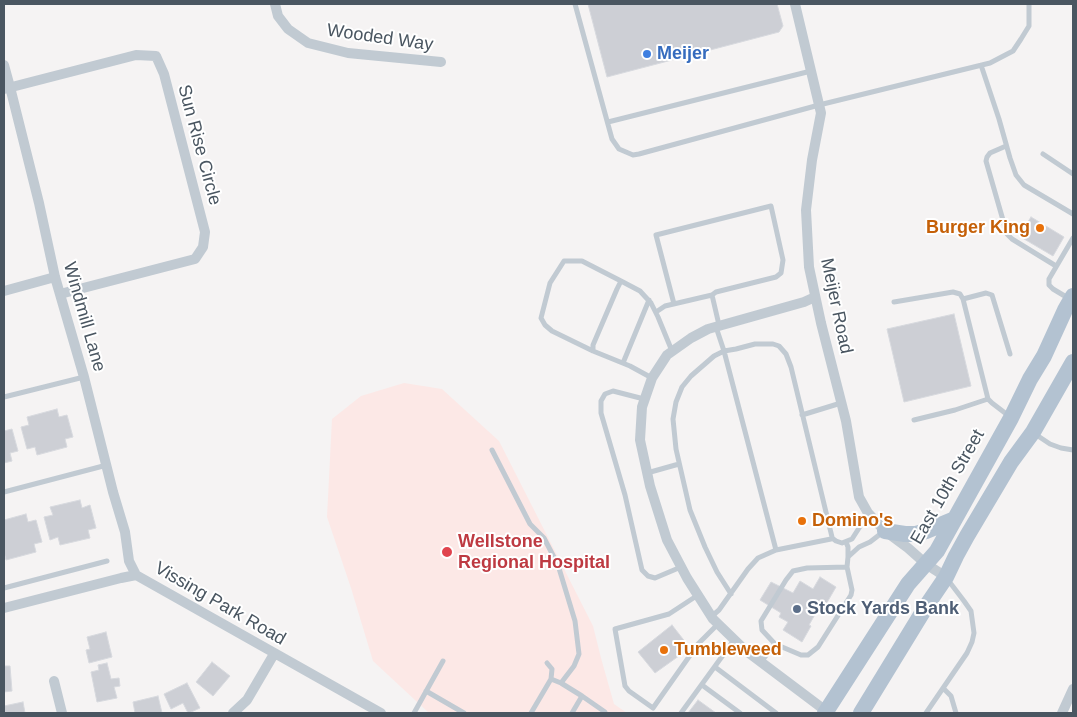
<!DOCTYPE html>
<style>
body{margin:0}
#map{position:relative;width:1077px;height:717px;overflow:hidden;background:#f5f3f3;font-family:Helvetica,sans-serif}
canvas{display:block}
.frame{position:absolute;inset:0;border:5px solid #4a5661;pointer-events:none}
</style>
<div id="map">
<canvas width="1077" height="717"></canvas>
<div class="frame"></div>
</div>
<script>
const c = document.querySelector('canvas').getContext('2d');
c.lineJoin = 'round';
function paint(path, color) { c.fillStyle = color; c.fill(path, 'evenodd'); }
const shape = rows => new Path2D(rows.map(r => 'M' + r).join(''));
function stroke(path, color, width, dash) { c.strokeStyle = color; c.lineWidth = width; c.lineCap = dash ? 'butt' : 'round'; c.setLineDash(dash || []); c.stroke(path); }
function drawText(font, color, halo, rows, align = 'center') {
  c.font = font + ' Helvetica,sans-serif'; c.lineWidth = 4; c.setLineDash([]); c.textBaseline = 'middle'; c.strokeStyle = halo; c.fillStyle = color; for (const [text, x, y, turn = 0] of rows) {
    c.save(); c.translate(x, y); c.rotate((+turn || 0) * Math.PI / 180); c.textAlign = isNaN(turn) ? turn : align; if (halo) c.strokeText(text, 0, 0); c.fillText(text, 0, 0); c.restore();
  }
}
const medical = shape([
 [404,383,442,389,499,441,593,626,601,658,614,704,627,713,429,713,373,661,351,588,327,517,332,419,361,396]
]);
const building = shape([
 [588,4,777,4,783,26,779,32,607,77,588,4],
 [1031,217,1064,237,1053,256,1019,236,1031,217],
 [954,314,971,386,904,402,887,329,954,314],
 [57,409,59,417,67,415,73,437,65,439,67,447,37,455,35,447,27,449,21,427,29,425,27,417,57,409],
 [4,429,4,431,12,429,18,451,10,453,12,461,4,463,4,429],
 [80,500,82,508,90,505,96,528,88,530,90,538,60,545,58,537,50,540,44,517,53,515,50,507,80,500],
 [26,514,28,522,36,520,42,542,34,544,36,552,6,560,4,552,4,520,26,514],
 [820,577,836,587,825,606,821,604,809,625,811,626,802,642,783,630,788,622,779,617,781,613,760,600,771,582,793,593,800,581,813,589,820,577],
 [672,625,690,648,655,673,638,652,672,625],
 [106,632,112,657,89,663,86,650,90,649,87,637,106,632],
 [212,662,230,676,213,696,196,682,212,662],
 [107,663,111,679,119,678,120,686,114,687,117,698,97,702,91,672,99,670,98,665,107,663],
 [4,666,10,666,12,691,4,692,4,666],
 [187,683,200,708,189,713,188,713,183,703,171,709,164,694,187,683],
 [158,696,162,713,135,713,133,702,158,696],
 [698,700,716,713,688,713,698,700],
 [23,702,25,713,4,713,4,706,23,702]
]);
const service = shape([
 [575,4,612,139,619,149,633,155,639,154,819,105,990,63,1013,51,1021,39,1029,26,1029,4],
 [981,65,999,119,1010,158,1016,175,1024,185,1073,214],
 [608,122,811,71],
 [1006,146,990,153,987,157,986,161,1007,234,1012,239,1056,266],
 [1043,154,1073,174],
 [621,281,582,261,564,261,550,283,541,318,545,325,552,331,593,351,630,366,652,378],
 [1068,298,1053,289,1049,285,1049,279,1073,238],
 [963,299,986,293,992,295,1010,354],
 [894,302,953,292,960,294,963,299,988,399,992,403,1009,416],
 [674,304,656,235,771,206,783,260,781,273,776,277,716,292,712,295],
 [656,312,665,306,712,295,719,325],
 [593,351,593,345,617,289,621,281,640,291,651,303,658,317,672,351],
 [623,363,649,300],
 [4,397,84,377],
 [644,399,613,391,605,394,601,401,601,413,625,495,642,570,648,576,655,578,681,567],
 [802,415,841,403],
 [914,420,955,410,988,399],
 [1035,434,1050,444,1061,448,1073,450],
 [492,450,530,524,544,538,558,565,575,621,579,654,574,666,561,683],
 [647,473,679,464],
 [4,492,107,465],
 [832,538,836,541,842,543,852,539,868,514],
 [846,542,848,547,848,557],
 [4,588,107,561],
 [731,594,717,572,705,547,690,510,676,449,673,419,676,402,682,387,691,376,714,356,724,351,776,550],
 [698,595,669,614,615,629,625,686,629,691,653,708,698,644,718,624],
 [712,616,719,610,748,569,758,558,776,550,831,539,832,537,791,367,786,354,779,346,773,344,755,344,736,349,724,351,716,327],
 [775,644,762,630,761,621,786,580,793,571,807,568,847,567],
 [761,662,775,644,801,655,808,655,818,647,851,595,852,590,847,567,848,557,859,547,870,542,883,532],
 [715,667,776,713],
 [551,679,561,683,582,696,605,712,605,713],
 [702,685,740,713],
 [943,688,951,696,956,713],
 [426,691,464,713],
 [414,713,443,661],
 [531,713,551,679,552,669,547,663],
 [572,713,582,696],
 [681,713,734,640],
 [926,713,967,653,972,642,974,633,971,611,964,601,948,580]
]);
const minor = shape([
 [275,4,278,16,288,29,308,43,348,53,441,62],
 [795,4,821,113,812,160,806,210,809,267,821,323,846,421,859,497,868,513,885,531,908,548,926,564,946,577],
 [4,65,10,87,39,203,55,277,84,377,113,492,125,532,129,561,136,575],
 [4,89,136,55,156,56,164,74,205,232,203,247,195,259,60,294],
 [4,291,55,277],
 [815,297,804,302,708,329,691,338,667,355,652,378,642,407,640,440,650,486,667,540,687,578,713,619,745,650,826,711],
 [4,608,121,578,136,575,381,713],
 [54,681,62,713],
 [233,713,247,700,274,654],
 [1062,713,1073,689]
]);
const primary = shape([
 [885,531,905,534,916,534,926,531,955,519],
 [825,713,908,584,937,551,1011,418,1030,379,1044,356,1065,310,1073,296],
 [861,713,927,605,946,577,956,556,967,536,1011,462,1033,432,1073,362]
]);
const markers = [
 [647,54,5,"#3f7fe0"],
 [1040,228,5,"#e8710a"],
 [802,521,5,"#e8710a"],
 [447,552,6,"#e0444e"],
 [797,609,5,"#5c6f8a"],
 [664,650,5,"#e8710a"]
];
const streetNames = [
 ["Wooded Way",380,38,8],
 ["Sun Rise Circle",199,145,75],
 ["Meijer Road",836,306,78],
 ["Windmill Lane",84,317,74],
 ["East 10th Street",948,487,-60],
 ["Vissing Park Road",220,604,30]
];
const shopNames = [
 ["Meijer",657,54]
];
const foodNames = [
 ["Burger King",1030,228,"right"],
 ["Domino's",812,521],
 ["Tumbleweed",674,650]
];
const healthNames = [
 ["Wellstone",458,542],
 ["Regional Hospital",458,563]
];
const serviceNames = [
 ["Stock Yards Bank",807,609]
];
paint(medical, '#fce8e6');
paint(building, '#cdcfd5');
stroke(building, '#d7d9de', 1);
stroke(service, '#c1cad2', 5);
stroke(minor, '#c1cad2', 10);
stroke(primary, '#b3c2d1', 16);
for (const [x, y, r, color] of markers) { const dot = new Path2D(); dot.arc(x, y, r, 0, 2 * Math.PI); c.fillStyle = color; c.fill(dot); stroke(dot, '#fff', 2); }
drawText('18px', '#4a5661', '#fff', streetNames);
drawText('bold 18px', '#366cbe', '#fff', shopNames, 'left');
drawText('bold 18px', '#c56008', '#fff', foodNames, 'left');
drawText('bold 18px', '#be3a42', '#fff', healthNames, 'left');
drawText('bold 18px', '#4e5e75', '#fff', serviceNames, 'left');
</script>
